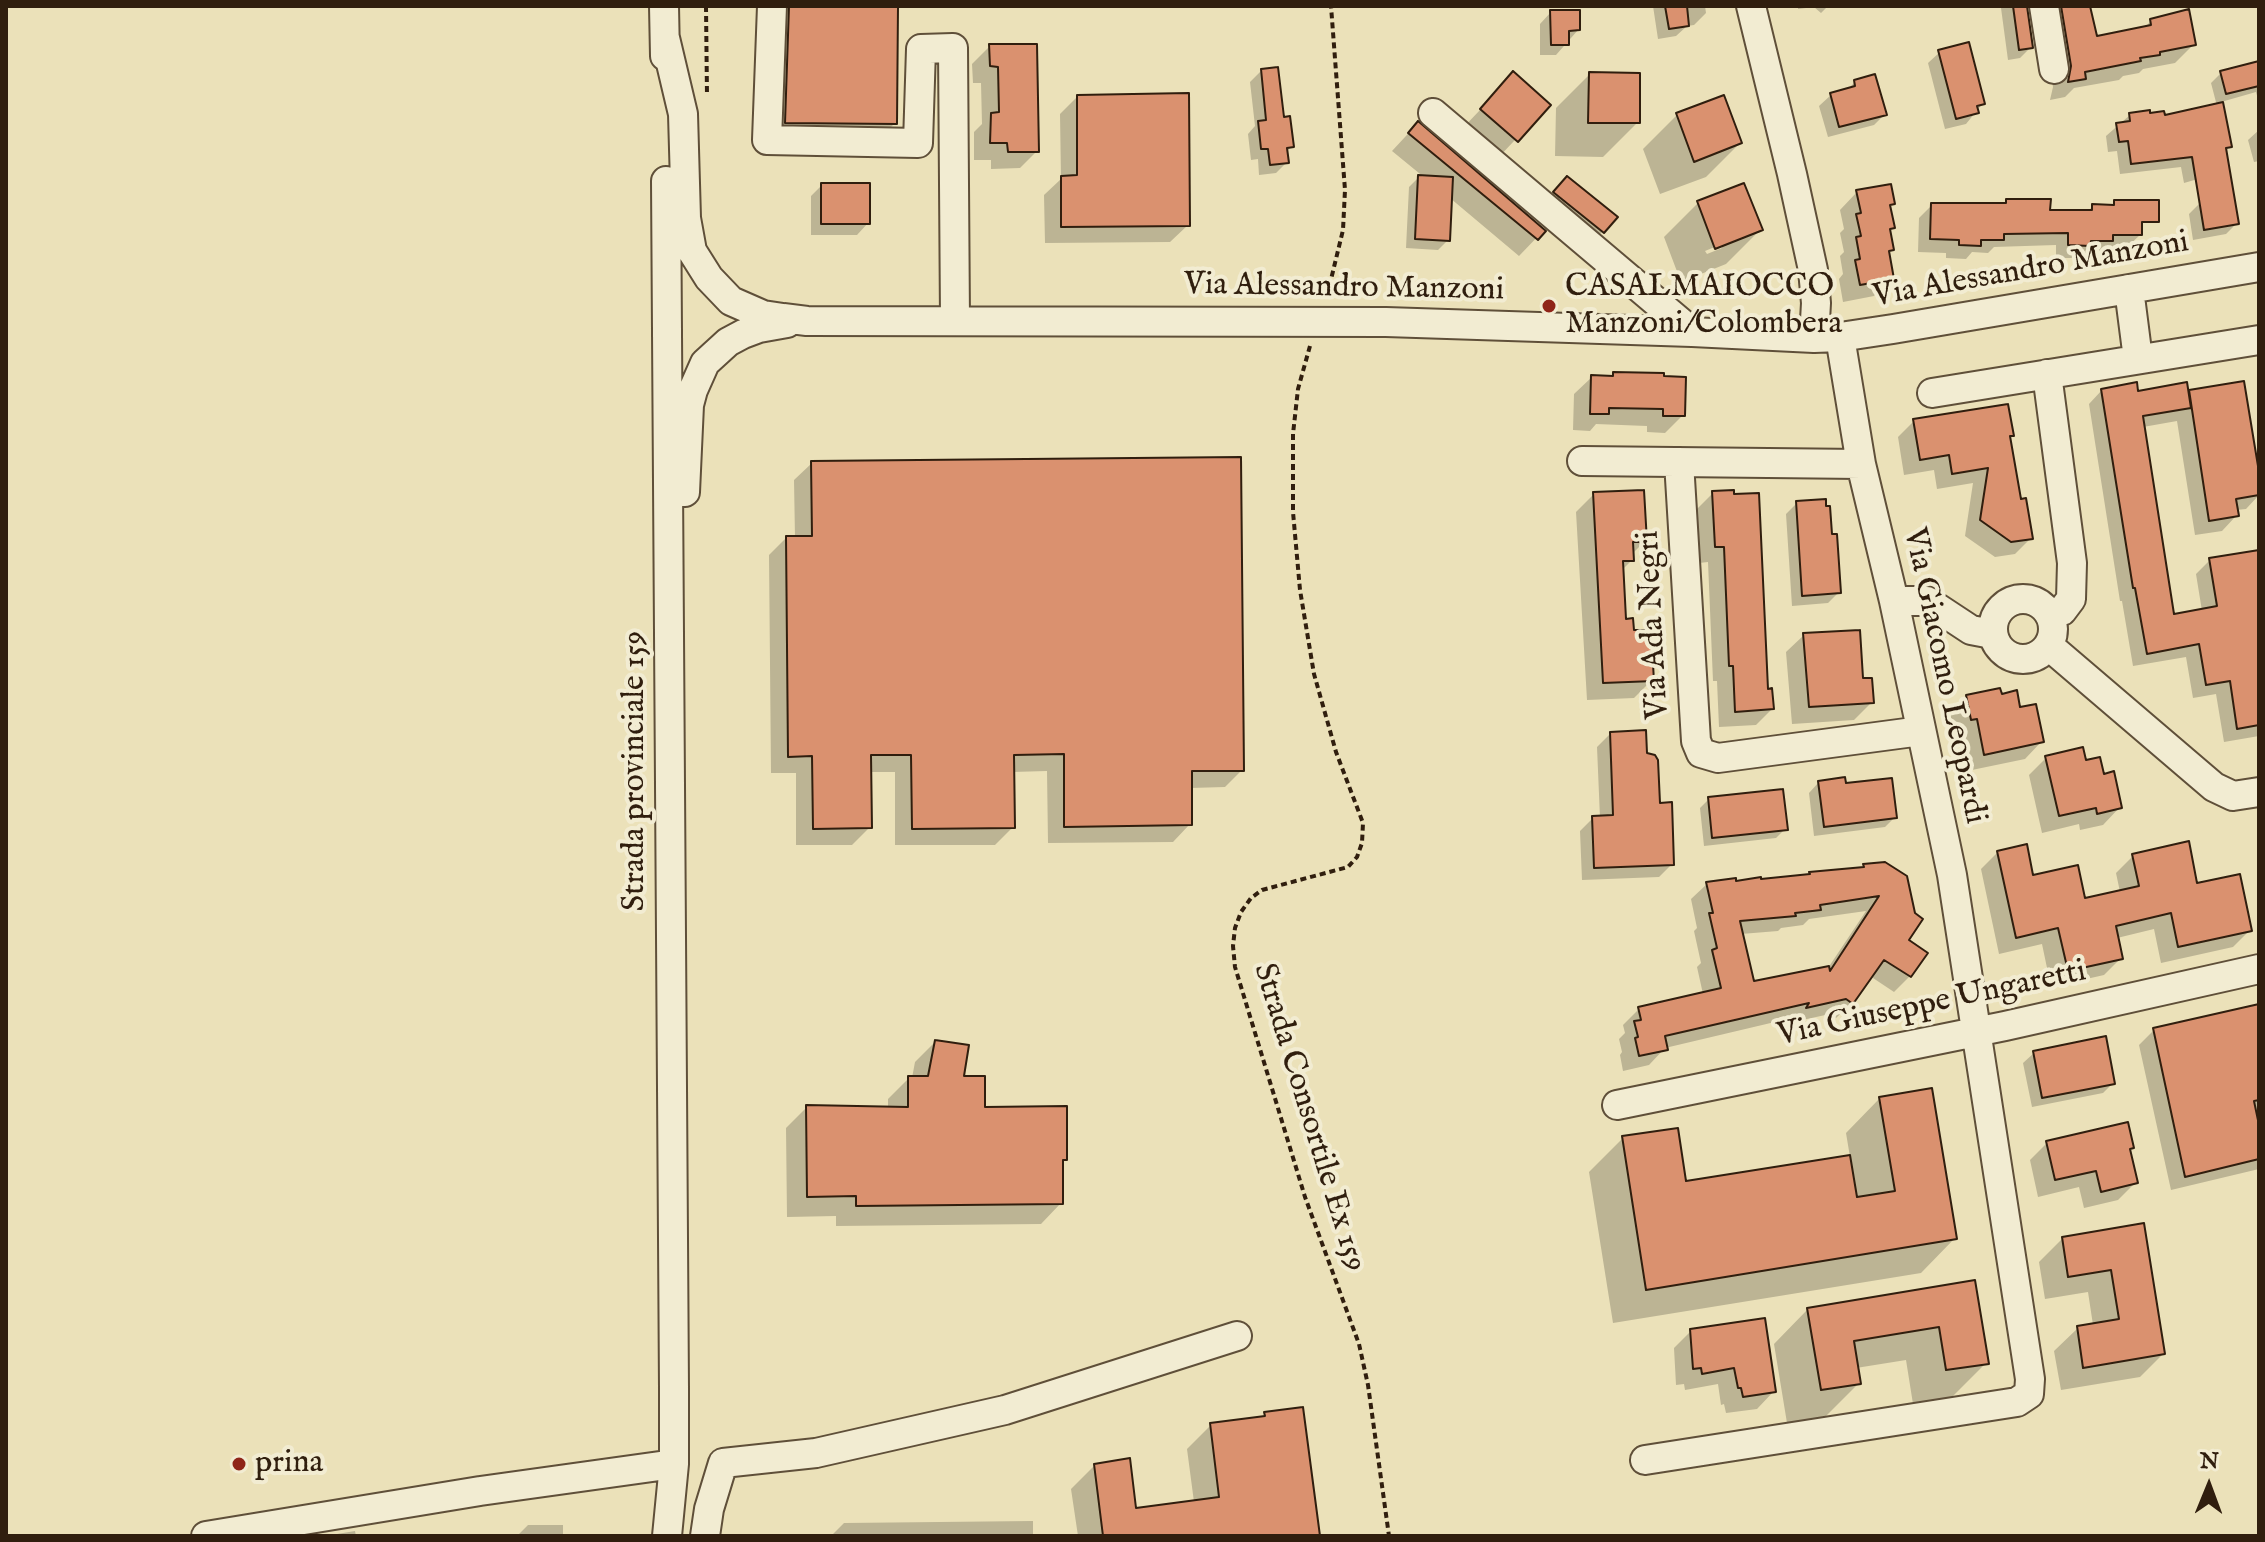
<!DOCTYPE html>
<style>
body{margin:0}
#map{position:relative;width:2265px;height:1542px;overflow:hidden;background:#ebe1b9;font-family:"IM FELL English",serif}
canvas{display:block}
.frame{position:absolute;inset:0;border:8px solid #301e0e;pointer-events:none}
.north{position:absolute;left:2169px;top:1446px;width:80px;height:80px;-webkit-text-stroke:6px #f2ecd2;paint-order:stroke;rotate:1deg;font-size:22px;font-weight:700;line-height:32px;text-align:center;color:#301e0e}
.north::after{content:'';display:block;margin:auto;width:28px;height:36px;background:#301e0e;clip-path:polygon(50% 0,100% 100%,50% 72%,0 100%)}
</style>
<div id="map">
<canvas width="2265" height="1542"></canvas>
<div class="frame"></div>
<div class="north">N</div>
</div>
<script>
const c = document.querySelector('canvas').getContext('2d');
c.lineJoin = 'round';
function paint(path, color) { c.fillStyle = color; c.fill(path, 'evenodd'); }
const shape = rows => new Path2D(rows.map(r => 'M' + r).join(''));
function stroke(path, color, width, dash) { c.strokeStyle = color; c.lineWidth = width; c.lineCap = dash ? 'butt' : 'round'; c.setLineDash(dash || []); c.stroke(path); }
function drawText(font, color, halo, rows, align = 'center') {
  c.font = font + ' "IM FELL English",serif'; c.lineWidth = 8; c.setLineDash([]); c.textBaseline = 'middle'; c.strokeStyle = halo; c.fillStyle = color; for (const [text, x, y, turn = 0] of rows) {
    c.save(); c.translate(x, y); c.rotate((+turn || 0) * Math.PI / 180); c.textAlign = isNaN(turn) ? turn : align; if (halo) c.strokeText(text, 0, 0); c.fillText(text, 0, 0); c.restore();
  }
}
const shadow = shape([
 [767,6,896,6,895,123,873,145,764,144],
 [1653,6,1705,6,1706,13,1694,25,1687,26,1676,36,1658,39],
 [1798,6,1828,6,1821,13,1814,7,1798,9],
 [2003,6,2025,6,2031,47,2020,58,2008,60,2001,8],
 [2031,6,2089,6,2095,38,2143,29,2151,21,2194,44,2175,63,2143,69,2139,73,2123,76,2119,80,2074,88,2065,97,2050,100,2053,87,2042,23,2038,14,2030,9],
 [1551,12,1578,30,1556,55,1540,55,1540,24],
 [990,46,1037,151,1020,168,991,169,991,160,974,160,974,132,982,124,981,83,973,83,972,64],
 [1940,52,1983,103,1966,124,1945,129,1928,63],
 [2259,63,2259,103,2256,92,2221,102,2230,146,2225,152,2215,174,2184,183,2181,167,2120,174,2117,151,2108,152,2106,136,2130,115,2163,117,2217,106,2211,83,2221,73],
 [1262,70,1292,146,1286,152,1287,162,1276,173,1259,175,1258,159,1251,160,1248,134,1255,126,1250,82],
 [1514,74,1548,105,1480,177,1543,231,1519,256,1450,198,1448,240,1438,250,1406,248,1409,187,1419,177,1425,178,1392,151,1418,123,1445,147],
 [1590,74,1638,122,1603,157,1555,156,1556,108],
 [1855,82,1885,114,1874,125,1828,137,1819,106,1831,95,1847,90],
 [1077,97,1188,225,1170,242,1045,243,1044,195,1061,179,1060,114],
 [1677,115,1740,143,1706,177,1660,194,1643,149],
 [2259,130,2259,161,2254,162,2248,140],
 [822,185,868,223,857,235,811,235,811,196],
 [1556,189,1603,231,1592,242,1544,205],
 [1857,192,1893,203,1889,207,1893,228,1889,232,1892,249,1887,254,1892,278,1874,296,1843,302,1839,279,1843,274,1840,256,1844,252,1840,233,1844,229,1840,210],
 [2007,201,2048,211,2087,212,2093,206,2111,206,2115,202,2140,235,2126,248,2103,248,2098,254,2080,253,2075,258,2056,258,2056,245,1994,247,1988,253,1972,252,1966,259,1946,258,1946,253,1918,252,1919,218,1932,205,2002,205],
 [1698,203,1760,230,1726,264,1681,282,1664,237],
 [1722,244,1722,248,1707,254,1705,251],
 [2200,203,2237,223,2226,234,2193,240,2189,214],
 [1614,374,1683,415,1665,433,1647,432,1647,426,1596,424,1590,431,1573,430,1574,394,1592,377,1610,377],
 [2102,390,2187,395,2190,392,2259,484,2259,495,2246,509,2236,510,2236,516,2222,531,2195,535,2177,421,2143,427,2173,616,2202,611,2196,574,2210,560,2259,552,2259,736,2224,742,2216,694,2193,698,2186,657,2133,666,2122,601,2120,601,2089,404],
 [1914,421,2011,435,2009,438,2019,501,2031,538,2015,554,1995,557,1965,536,1973,483,1937,489,1934,470,1904,475,1898,437],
 [812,463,1242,770,1225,787,1190,788,1190,824,1173,842,1048,843,1047,771,1012,772,1013,827,995,845,895,845,895,772,869,772,870,827,852,845,796,845,796,773,771,773,769,555,786,538,795,538,794,480],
 [1713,493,1772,709,1756,725,1719,727,1717,681,1713,681,1708,562,1699,563,1697,509],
 [1594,494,1645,541,1632,554,1632,560,1622,570,1624,621,1632,633,1652,680,1634,698,1587,700,1576,512],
 [1797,503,1839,592,1828,603,1792,606,1786,514],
 [1804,635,1872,702,1854,720,1792,724,1786,652],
 [2000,696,2018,709,2042,741,2025,759,1967,771,1960,735,1954,736,1950,714,1967,697],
 [1610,734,1645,754,1672,864,1659,877,1582,880,1580,831,1593,818,1600,818,1597,747],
 [2046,758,2085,762,2102,776,2120,807,2103,825,2080,830,2079,824,2042,833,2029,775],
 [1819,782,1844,786,1895,817,1885,827,1814,836,1809,793],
 [1709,799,1785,829,1776,838,1704,846,1700,808],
 [1998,852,2032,878,2083,900,2120,892,2116,873,2133,856,2250,930,2233,947,2161,963,2154,929,2117,938,2121,958,2104,975,2051,987,2042,944,1999,954,1981,869],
 [1885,864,1906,941,1910,976,1894,992,1870,976,1852,1003,1836,1018,1830,1014,1793,1022,1796,1017,1665,1048,1649,1065,1623,1071,1620,1055,1622,1052,1619,1039,1625,1033,1623,1025,1639,1009,1703,994,1697,967,1701,963,1694,931,1697,928,1691,899,1707,884,1734,884,1860,870,1864,866],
 [1866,911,1828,968,1752,983,1741,934,1778,931,1781,928,1803,925,1809,919],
 [2259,1006,2259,1169,2171,1190,2139,1045,2154,1030],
 [935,1042,983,1109,1065,1160,1061,1164,1061,1203,1041,1224,836,1226,836,1216,787,1217,786,1128,807,1107,888,1108,888,1099,909,1078,912,1078,915,1062],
 [2034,1053,2113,1083,2103,1093,2032,1107,2023,1063],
 [1880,1098,1955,1238,1921,1273,1613,1323,1589,1172,1623,1138,1685,1183,1850,1157,1846,1133],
 [2047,1143,2128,1151,2135,1183,2118,1200,2084,1208,2079,1187,2038,1197,2030,1160],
 [2142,1226,2163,1354,2140,1377,2061,1390,2054,1351,2078,1328,2093,1325,2088,1292,2045,1299,2039,1262,2063,1238],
 [1973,1282,1986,1363,1952,1397,1913,1404,1906,1360,1856,1368,1859,1383,1825,1417,1787,1423,1774,1344,1808,1309],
 [1691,1331,1774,1391,1757,1409,1726,1413,1724,1404,1721,1405,1718,1384,1685,1390,1684,1384,1676,1385,1674,1348],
 [1265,1414,1318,1536,1078,1536,1071,1489,1095,1465,1135,1510,1194,1502,1187,1449,1211,1425,1260,1419],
 [1033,1521,1033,1536,831,1536,844,1523],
 [528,1525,563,1525,563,1536,517,1536],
 [355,1531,356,1536,325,1536]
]);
const building = shape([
 [789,6,898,6,897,124,785,123,789,6],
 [1665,6,1687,6,1689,26,1669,29,1665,6],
 [2013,6,2027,6,2033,48,2019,50,2013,6],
 [2061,6,2090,6,2097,36,2151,25,2150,19,2189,9,2196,45,2160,52,2160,55,2140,58,2141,61,2085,72,2086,79,2068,82,2071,66,2061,6],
 [1550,10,1580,10,1580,30,1569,31,1569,45,1551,45,1550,10],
 [1969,42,1985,104,1977,106,1979,113,1956,119,1938,50,1969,42],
 [989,44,1037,44,1039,152,1008,152,1007,143,990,143,991,113,999,112,998,67,990,66,989,44],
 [2259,61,2259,86,2226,94,2220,71,2259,61],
 [1278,67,1284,117,1290,116,1294,147,1287,148,1289,163,1270,165,1268,149,1261,149,1258,121,1266,120,1261,69,1278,67],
 [1513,71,1551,105,1518,142,1480,109,1513,71],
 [1589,72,1640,73,1640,123,1588,123,1589,72],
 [1875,74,1887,115,1839,127,1830,93,1855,86,1854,80,1875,74],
 [1189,93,1190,226,1061,227,1061,176,1077,175,1077,95,1189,93],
 [1724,95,1742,143,1694,162,1676,113,1724,95],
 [2223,102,2232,147,2226,148,2239,224,2204,230,2192,157,2131,164,2128,141,2119,142,2116,123,2130,121,2129,113,2150,110,2150,113,2164,111,2165,115,2223,102],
 [1418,121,1546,231,1538,240,1408,133,1418,121],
 [1418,175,1453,177,1450,241,1415,239,1418,175],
 [1567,176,1618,217,1604,233,1553,192,1567,176],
 [821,183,870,183,870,224,821,224,821,183],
 [1744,183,1763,230,1715,249,1697,201,1744,183],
 [1891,184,1895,204,1890,205,1895,228,1890,229,1894,250,1889,251,1894,279,1860,285,1855,260,1860,259,1856,237,1861,236,1856,214,1861,213,1856,190,1891,184],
 [2006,199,2051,199,2050,210,2092,210,2092,204,2114,205,2114,200,2159,200,2159,222,2142,222,2142,235,2113,235,2113,241,2091,241,2090,246,2068,245,2068,233,2004,234,2004,240,1981,240,1981,246,1959,245,1959,240,1930,239,1931,203,2006,203,2006,199],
 [1613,372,1664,373,1664,376,1686,377,1685,416,1663,416,1663,409,1609,408,1609,414,1590,414,1591,375,1613,376,1613,372],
 [2244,381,2259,472,2259,495,2236,499,2239,516,2209,521,2189,390,2244,381],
 [2137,382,2138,391,2187,382,2191,408,2143,416,2174,614,2217,606,2209,558,2259,550,2259,725,2237,729,2230,681,2206,685,2199,644,2147,654,2135,588,2133,588,2101,389,2137,382],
 [2008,404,2014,436,2010,436,2021,499,2026,498,2033,539,2011,542,1980,520,1988,468,1952,474,1949,455,1920,460,1913,419,2008,404],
 [1241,457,1244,771,1192,771,1192,825,1064,827,1064,754,1014,755,1015,828,912,829,911,755,871,755,872,828,813,829,812,756,788,757,786,536,812,536,811,461,1241,457],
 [1644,490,1647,542,1633,542,1634,561,1623,561,1626,619,1633,618,1634,630,1651,630,1654,681,1603,683,1593,492,1644,490],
 [1734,490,1734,494,1759,493,1768,689,1772,688,1774,709,1735,712,1733,666,1729,666,1724,547,1715,547,1712,491,1734,490],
 [1826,499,1826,506,1830,506,1832,534,1837,534,1841,593,1802,596,1796,501,1826,499],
 [1860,630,1863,678,1872,678,1874,703,1809,707,1803,633,1860,630],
 [2000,688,2002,694,2017,690,2020,707,2036,704,2044,742,1984,755,1977,719,1971,720,1966,695,2000,688],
 [1646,730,1647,753,1655,755,1658,760,1660,803,1672,802,1674,865,1594,868,1592,816,1613,815,1610,732,1646,730],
 [2083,747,2086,760,2100,757,2104,774,2114,771,2122,808,2097,814,2096,808,2059,816,2045,756,2083,747],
 [1845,777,1846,783,1892,778,1897,818,1824,827,1818,781,1845,777],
 [1783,789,1788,830,1712,838,1708,797,1783,789],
 [2189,841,2197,883,2240,874,2252,931,2178,947,2171,913,2116,926,2123,959,2068,971,2058,928,2016,938,1997,851,2027,844,2033,875,2078,865,2085,898,2139,886,2132,854,2189,841],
 [1885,862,1907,876,1915,913,1923,919,1909,940,1928,953,1911,977,1884,960,1853,1004,1846,999,1806,1008,1809,1003,1665,1036,1668,1050,1639,1056,1635,1038,1638,1037,1634,1021,1641,1020,1638,1007,1721,988,1712,950,1717,948,1709,913,1713,913,1706,882,1736,878,1736,881,1761,877,1761,879,1810,874,1809,872,1864,867,1863,864,1885,862],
 [1879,896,1830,971,1829,966,1754,981,1740,921,1796,916,1795,913,1821,910,1820,905,1879,896],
 [2259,1004,2259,1100,2254,1101,2259,1125,2259,1159,2185,1177,2153,1028,2259,1004],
 [2106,1036,2115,1084,2042,1098,2033,1051,2106,1036],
 [935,1040,969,1045,964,1076,985,1076,985,1107,1067,1106,1067,1160,1063,1160,1063,1204,856,1206,856,1196,807,1197,806,1105,908,1107,908,1076,928,1076,935,1040],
 [1932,1088,1957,1239,1646,1290,1622,1136,1678,1128,1686,1181,1850,1155,1857,1197,1895,1191,1879,1097,1932,1088],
 [2128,1122,2134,1148,2130,1149,2138,1183,2101,1192,2096,1171,2055,1180,2046,1141,2128,1122],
 [2144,1223,2165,1354,2083,1368,2077,1326,2119,1319,2111,1270,2068,1277,2062,1237,2144,1223],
 [1975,1280,1989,1364,1946,1370,1939,1327,1854,1341,1861,1384,1821,1390,1807,1308,1975,1280],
 [1765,1318,1776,1392,1743,1397,1741,1388,1738,1388,1734,1368,1702,1374,1701,1368,1693,1369,1690,1329,1765,1318],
 [1303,1407,1320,1536,1103,1536,1094,1464,1130,1458,1136,1508,1219,1497,1210,1423,1265,1416,1264,1412,1303,1407]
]);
const path = shape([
 [706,6,707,96],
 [1327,296,1343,230,1345,190,1331,6],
 [1310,346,1298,389,1293,434,1293,512,1300,590,1314,674,1336,752,1363,823,1362,843,1357,857,1348,867,1262,890,1251,898,1241,912,1235,928,1233,946,1235,967,1305,1197,1359,1344,1368,1385,1389,1536]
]);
const minor = shape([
 [664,6,665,56],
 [772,6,767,140,918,143,921,49,953,48,955,319],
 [1751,6,1792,174,1813,270,1816,303,1814,338],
 [2044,6,2054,69],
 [665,38,683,114,686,218,692,251,709,278,731,301,763,315,783,318,807,321,1386,322,1692,332,1814,338,1840,337,1893,329,2259,267],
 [1433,113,1692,332],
 [666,181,674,1389,674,1464,667,1536],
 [2129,289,2138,359],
 [2047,374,2072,563,2071,599,2062,611,2050,614],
 [1932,393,2259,340],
 [1582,461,1861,464],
 [1679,462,1696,741,1701,753,1718,758,1921,731],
 [685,492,689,405,693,390,705,363,728,342,743,334,759,328,787,323],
 '1993 629a30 30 0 1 1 60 0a30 30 0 1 1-60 0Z',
 [1894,601,1927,601,1971,630,1992,634],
 [2049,646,2214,787,2233,796,2259,792],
 [1617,1105,2005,1026,2259,969],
 [1645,1460,2017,1402,2029,1394,2030,1379,1952,875,1894,601,1861,464,1840,337],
 [206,1536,480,1491,674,1464],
 [705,1536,709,1509,723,1463,816,1453,1005,1410,1237,1336]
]);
const markers = [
 [1549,306,8,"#8f2418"],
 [239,1464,8,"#8f2418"]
];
const streetNames = [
 ["Via Alessandro Manzoni",2031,271,-10],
 ["Via Alessandro Manzoni",1344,289,1],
 ["Via Ada Negri",1655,625,-93],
 ["Via Giacomo Leopardi",1943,676,78],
 ["Strada provinciale 159",636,771,-90],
 ["Via Giuseppe Ungaretti",1932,1005,-12],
 ["Strada Consortile Ex 159",1308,1118,73]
];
const poiNames = [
 ["CASALMAIOCCO",1565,288],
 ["Manzoni/Colombera",1565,325],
 ["prina",255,1464]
];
paint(shadow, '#0003');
paint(building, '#da916f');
stroke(building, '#301e0e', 2);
stroke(minor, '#5f4f39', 32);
stroke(path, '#301e0e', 4, [6, 4]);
stroke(minor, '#f2ecd2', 28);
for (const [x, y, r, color] of markers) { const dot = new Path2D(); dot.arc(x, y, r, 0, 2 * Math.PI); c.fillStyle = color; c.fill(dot); stroke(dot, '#f2ecd2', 3); }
drawText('32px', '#301e0e', '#f2ecd2', streetNames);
drawText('32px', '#301e0e', '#f2ecd2', poiNames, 'left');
</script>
